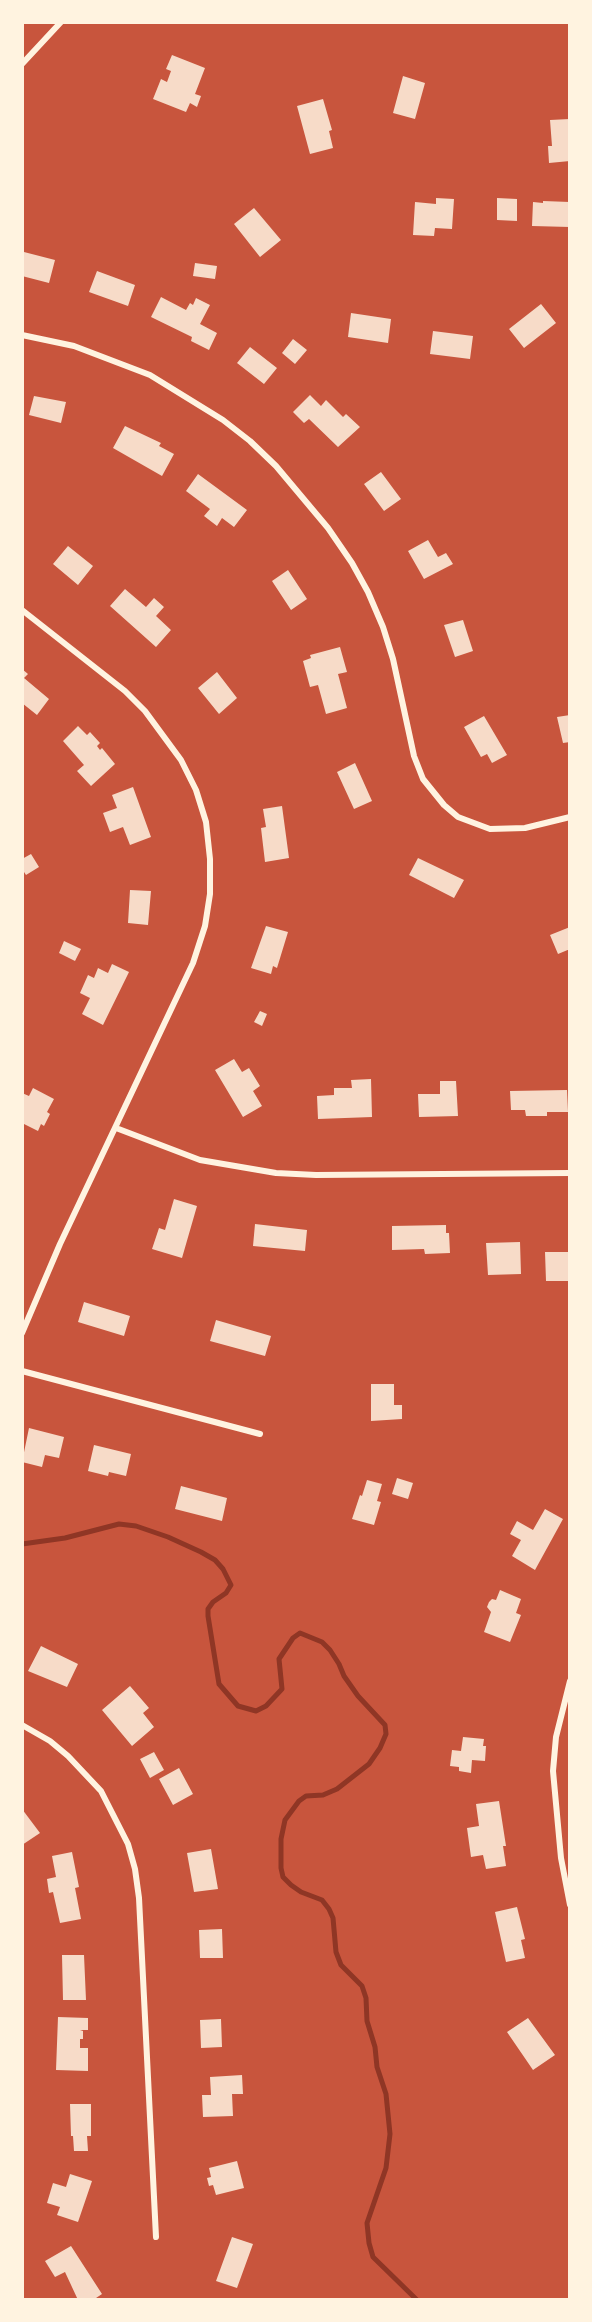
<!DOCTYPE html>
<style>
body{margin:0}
#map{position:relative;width:592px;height:2322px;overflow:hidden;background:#c8553d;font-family:"Fira Sans Condensed",sans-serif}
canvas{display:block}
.frame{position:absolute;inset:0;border:24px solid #fff3e0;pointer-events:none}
</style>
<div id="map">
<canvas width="592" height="2322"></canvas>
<div class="frame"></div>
</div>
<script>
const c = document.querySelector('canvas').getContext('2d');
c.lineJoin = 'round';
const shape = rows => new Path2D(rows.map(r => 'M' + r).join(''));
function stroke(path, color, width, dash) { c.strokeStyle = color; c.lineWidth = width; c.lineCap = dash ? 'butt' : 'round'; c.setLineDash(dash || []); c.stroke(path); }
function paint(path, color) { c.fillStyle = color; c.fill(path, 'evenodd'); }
const stream = shape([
 [22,1544,65,1538,119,1524,136,1526,168,1537,201,1552,215,1560,223,1569,231,1585,226,1593,213,1602,208,1609,208,1616,219,1684,238,1706,256,1711,266,1706,282,1689,279,1659,293,1638,300,1633,322,1642,330,1650,339,1664,344,1676,358,1696,385,1725,386,1734,380,1748,369,1764,337,1789,323,1795,306,1796,299,1801,285,1820,281,1839,281,1868,283,1877,291,1885,301,1892,322,1900,329,1909,333,1918,336,1952,341,1965,362,1986,366,1998,367,2021,375,2047,377,2067,386,2094,390,2134,386,2168,367,2223,369,2243,373,2257,417,2300]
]);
const building = shape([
 [172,55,205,68,195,94,201,96,197,107,190,103,186,112,153,99,161,79,167,82,171,71,166,69],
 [403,76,425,83,415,119,393,113],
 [323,99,332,130,329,131,333,148,310,154,297,106],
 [570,119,570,161,549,163,548,146,552,146,550,120],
 [436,198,454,199,452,229,435,228,434,236,413,235,415,202,436,204],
 [497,198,517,199,517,221,497,220],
 [543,201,570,202,570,227,532,226,533,202,543,203],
 [254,208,281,240,260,257,234,224],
 [24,252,55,260,49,283,22,276],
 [195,263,217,266,215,279,193,276],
 [97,271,135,285,128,306,89,292],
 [161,297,186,310,190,303,193,305,196,298,210,305,200,324,217,333,209,350,191,341,192,337,151,317],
 [541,304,556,323,524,348,509,329],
 [351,313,391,319,388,343,348,337],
 [433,331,473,336,470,359,430,354],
 [293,339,307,350,295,364,282,353],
 [250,347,277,368,264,384,237,363],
 [310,395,321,406,326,400,343,417,346,414,360,427,338,447,309,419,304,423,293,412],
 [34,396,66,402,61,423,29,415],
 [125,426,161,443,159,446,174,454,162,476,113,448],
 [381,472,401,499,384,511,364,484],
 [198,474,247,510,234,527,222,518,217,526,204,516,210,509,186,491],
 [428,540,438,557,446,553,453,564,424,579,408,551],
 [68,546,93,566,78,585,53,564],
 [288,570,307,599,291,610,272,581],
 [125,589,146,607,154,598,164,607,156,616,171,630,156,647,110,606],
 [463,620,473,651,455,657,444,625],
 [340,647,347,672,338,674,347,708,326,714,318,685,310,687,303,661,311,658,310,655],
 [22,669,28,674,24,678,49,699,37,715,22,703],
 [217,672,237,698,219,714,198,688],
 [570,715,570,742,563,743,557,717],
 [484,716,507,755,492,763,487,754,481,757,464,727],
 [78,726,87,735,90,732,100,743,97,746,100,750,102,748,115,764,91,786,77,771,84,765,63,741],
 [355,763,372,801,354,809,337,772],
 [133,787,151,837,130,845,123,827,110,832,103,813,117,808,112,795],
 [282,806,289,858,265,862,261,828,266,827,263,809],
 [31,854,39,867,26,875,22,869,22,859],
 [418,858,464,880,454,898,409,875],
 [130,890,151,891,148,925,128,923],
 [266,926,288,932,277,968,273,966,271,974,251,968],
 [570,927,570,949,558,954,550,935],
 [64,941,81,949,75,961,59,953],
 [112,964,129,972,103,1025,82,1014,90,998,80,993,88,975,94,978,98,968,108,973],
 [260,1011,267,1014,262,1026,254,1022],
 [234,1059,242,1072,249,1068,260,1086,253,1091,262,1106,243,1117,215,1070],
 [371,1079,372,1117,318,1119,317,1096,334,1095,334,1088,352,1088,351,1080],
 [440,1081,456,1081,458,1116,419,1117,418,1094,440,1094],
 [33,1088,54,1099,47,1112,50,1114,44,1126,41,1124,38,1131,22,1123,22,1093,29,1096],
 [567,1090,568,1112,547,1112,547,1116,526,1116,525,1110,511,1110,510,1091],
 [174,1199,197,1206,182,1258,152,1249,159,1228,165,1230],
 [255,1224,307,1230,305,1251,253,1246],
 [446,1225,446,1233,449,1233,450,1253,425,1254,424,1249,392,1250,392,1226],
 [520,1242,521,1274,488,1275,486,1243],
 [545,1252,570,1252,570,1281,546,1281],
 [84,1302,130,1316,124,1336,78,1322],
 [216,1320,271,1336,265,1356,210,1341],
 [371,1384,394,1384,394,1405,402,1405,402,1419,371,1421],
 [29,1428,64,1437,59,1458,45,1455,42,1467,22,1462],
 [94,1445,131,1454,126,1476,109,1472,108,1476,88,1471],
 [397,1478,413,1483,408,1499,392,1494],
 [367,1480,382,1484,377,1501,381,1502,374,1525,352,1519,360,1495,362,1496],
 [181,1486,227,1498,222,1521,175,1509],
 [545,1509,563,1519,535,1570,512,1556,521,1540,510,1534,517,1521,533,1530],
 [500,1590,521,1599,516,1613,521,1615,510,1642,484,1632,491,1612,487,1607,489,1602,492,1599,496,1600],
 [41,1646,78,1664,67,1687,28,1671],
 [130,1686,149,1708,143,1713,154,1727,132,1746,102,1710],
 [463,1737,484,1739,483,1746,486,1746,485,1761,472,1760,471,1773,459,1771,459,1767,450,1766,452,1750,461,1751],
 [154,1752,164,1770,150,1778,140,1759],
 [179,1768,193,1794,173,1805,159,1779],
 [499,1801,506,1846,503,1846,506,1866,486,1869,483,1855,471,1857,467,1828,479,1826,476,1804],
 [22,1809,40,1833,22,1845],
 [211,1849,218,1889,194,1892,187,1853],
 [72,1852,79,1887,75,1888,81,1919,60,1923,53,1892,49,1893,47,1879,56,1877,52,1856],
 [517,1907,525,1939,521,1940,525,1958,506,1962,495,1912],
 [222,1929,223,1958,200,1958,199,1930],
 [62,1955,84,1955,86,2000,63,2000],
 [58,2017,88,2018,88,2030,80,2030,83,2031,83,2039,80,2039,80,2048,88,2048,88,2071,56,2070],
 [528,2018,555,2055,533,2070,507,2032],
 [221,2019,222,2047,201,2048,200,2020],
 [242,2075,243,2094,232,2094,233,2116,203,2117,202,2095,211,2095,210,2077],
 [70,2104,91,2104,91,2136,87,2136,88,2151,74,2151,73,2136,71,2136],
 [237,2161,244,2188,216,2195,213,2185,209,2186,207,2178,211,2177,209,2168],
 [70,2174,92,2181,78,2222,57,2215,60,2207,47,2203,53,2183,66,2187],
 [232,2237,253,2244,237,2288,216,2281],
 [71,2246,102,2294,93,2300,78,2300,65,2272,55,2277,45,2261]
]);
const minor = shape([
 [22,64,61,22],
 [22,335,74,346,150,375,223,420,250,441,276,466,328,528,352,563,368,592,383,627,393,659,414,756,423,779,444,805,458,817,490,829,525,828,570,817],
 [22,610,125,691,145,711,181,760,196,790,206,822,210,859,210,894,205,926,193,963,60,1244,22,1333],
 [116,1128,200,1160,276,1173,316,1175,570,1173],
 [22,1371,260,1434],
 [570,1681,556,1737,553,1771,561,1858,570,1905],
 [22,1725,50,1741,68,1756,101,1791,128,1844,135,1869,139,1898,156,2237]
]);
stroke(stream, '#8f3625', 5);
paint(building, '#f7dbc8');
stroke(minor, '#fff3e0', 6);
</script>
